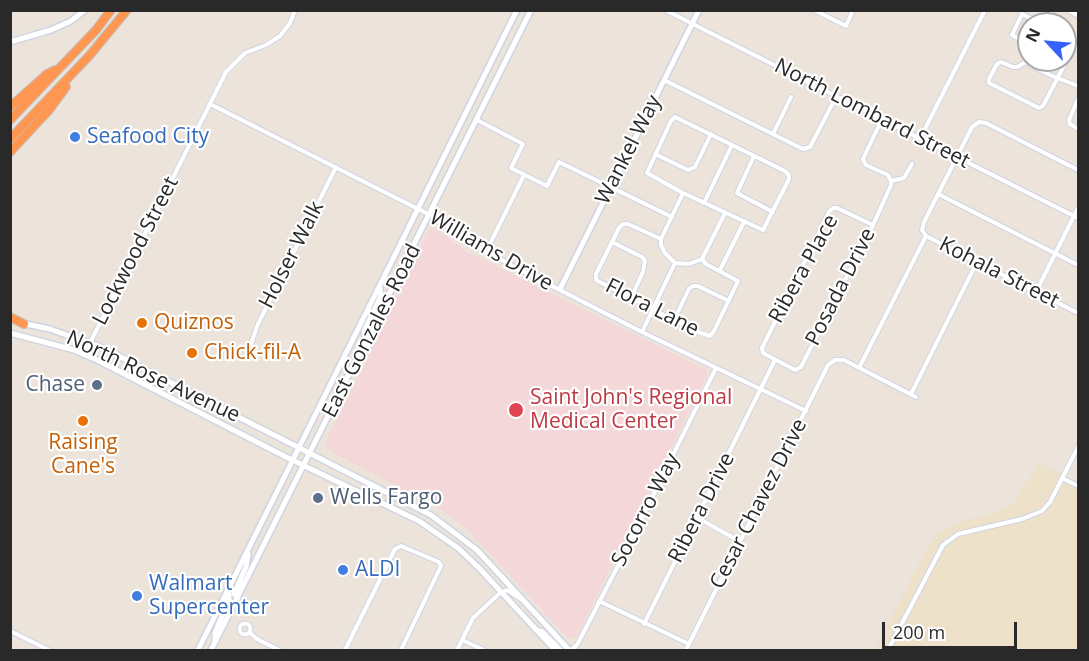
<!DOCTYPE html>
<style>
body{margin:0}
#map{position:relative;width:1089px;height:661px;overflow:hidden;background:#ece3da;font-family:"Open Sans",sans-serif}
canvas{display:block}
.frame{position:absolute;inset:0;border:12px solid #292929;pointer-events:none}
.north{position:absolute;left:1017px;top:12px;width:60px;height:60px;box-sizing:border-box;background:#fff;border:2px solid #a9a9a9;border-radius:50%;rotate:296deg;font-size:16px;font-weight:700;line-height:24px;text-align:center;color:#292929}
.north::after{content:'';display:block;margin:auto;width:21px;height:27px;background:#3561fd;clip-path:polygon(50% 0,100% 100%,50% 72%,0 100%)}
.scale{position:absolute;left:882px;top:622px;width:135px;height:27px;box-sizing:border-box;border:3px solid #292929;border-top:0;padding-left:8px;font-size:18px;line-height:21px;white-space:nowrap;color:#292929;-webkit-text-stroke:4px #fff;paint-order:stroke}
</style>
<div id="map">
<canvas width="1089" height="661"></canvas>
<div class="frame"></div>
<div class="north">N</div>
<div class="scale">200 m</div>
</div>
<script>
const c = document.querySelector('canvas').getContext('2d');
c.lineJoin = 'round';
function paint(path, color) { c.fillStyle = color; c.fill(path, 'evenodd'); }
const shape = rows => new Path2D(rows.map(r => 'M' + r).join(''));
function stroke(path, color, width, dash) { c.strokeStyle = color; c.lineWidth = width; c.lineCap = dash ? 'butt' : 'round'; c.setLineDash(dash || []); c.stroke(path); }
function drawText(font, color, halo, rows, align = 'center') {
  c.font = font + ' "Open Sans",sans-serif'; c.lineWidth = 4.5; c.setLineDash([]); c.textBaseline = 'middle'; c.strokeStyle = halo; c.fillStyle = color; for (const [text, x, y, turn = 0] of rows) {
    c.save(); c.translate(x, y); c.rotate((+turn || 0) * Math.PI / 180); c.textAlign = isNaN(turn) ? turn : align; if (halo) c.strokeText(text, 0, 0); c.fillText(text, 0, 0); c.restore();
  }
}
const education = shape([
 [1039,463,1078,482,1078,650,875,650,926,549,939,532,959,522,993,513,1011,506]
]);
const medical = shape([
 [436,228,467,252,707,370,707,376,576,637,568,638,467,529,439,508,327,449,325,443,379,336,378,332,429,230]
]);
const minor = shape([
 [665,10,1078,218],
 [814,10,846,26,853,10],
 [1043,24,1043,17,1046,10],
 [1044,24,1053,10],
 [1029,45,1012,35,1022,14,1041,24],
 [1029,54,1028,61,1017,67,1013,67,1001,62,997,64,989,79,989,83,1039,108,1043,106,1072,50,1078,47],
 [1028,61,1030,65,1050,75,1078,86],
 [664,80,803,149,810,147,836,97],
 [1078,99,1069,120,1070,124,1078,129],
 [210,104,436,218,468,242,515,267,642,332,806,411],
 [675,117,785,171,789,175,789,179,763,230,683,193,647,173,671,121,675,117],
 [882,119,863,159,866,165,888,175,891,181],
 [477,120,523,144,511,168,547,186,559,162,672,217],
 [773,134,791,97],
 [921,137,985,10],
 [655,154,688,170,695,167,711,134],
 [754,156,737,193,773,212],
 [1078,170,986,123,979,122,972,127,924,222,922,230,926,236,1078,313],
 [683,193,661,239,661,245,665,253,675,263,689,264,702,259,725,213],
 [938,194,1078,265],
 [704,203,732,145],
 [873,225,837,208,833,208,829,212,762,348,763,353,795,370,801,367,873,225,891,185,891,181,904,178,912,164],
 [661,239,628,224,623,224,619,228,596,274,596,280,695,331,710,336,714,331,738,281,706,264,702,259],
 [612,242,642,257,645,261,643,272,631,298],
 [486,252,524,175],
 [720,270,744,222],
 [1036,292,1078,208],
 [674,320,689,289,693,286,698,286,729,301],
 [642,332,675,263],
 [251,344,258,324,336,167],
 [84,355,226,72,245,53,266,45,280,36,290,23,295,10],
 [859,368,926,236],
 [911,394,977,262],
 [1062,478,1078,486],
 [698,518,739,541],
 [599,601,689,644],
 '239.5 629a5.5 5.5 0 1 1 11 0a5.5 5.5 0 1 1-11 0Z',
 [644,624,775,360],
 [536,630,542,631,561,650],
 [10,631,49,650],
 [249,632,257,639,279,650],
 [462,640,484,650],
 [345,650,395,549,401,546,439,562,441,566,401,650],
 [457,650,473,618,500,593,507,590,521,599],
 [571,650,577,645,621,560,716,368],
 [686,650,828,365,835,360,844,360,916,397],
 [888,650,943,545,958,534,1022,519,1042,511,1050,502,1078,447]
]);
const tertiary = shape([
 [1069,10,1078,15],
 [10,42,51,30,71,21,85,10],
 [560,289,699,10]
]);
const secondary = shape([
 [21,323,50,329,103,348,431,515,477,550,569,650],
 [10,333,74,350,99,361,286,457,419,521,458,548,479,568,555,650],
 [370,345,366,341,364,331,381,296,380,289],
 [238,598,234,594,246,567,248,554],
 [215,640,215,633,229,599,229,594,226,593],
 [198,650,517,10],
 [211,650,531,10]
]);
const motorway = shape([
 [10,107,47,74,55,70],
 [10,120,96,30,111,10],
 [10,139,89,56,127,10],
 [10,152,49,110,66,87],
 [10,317,24,324]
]);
const markers = [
 [75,137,6,"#3f7fe0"],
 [142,323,6,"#e8710a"],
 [192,353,6,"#e8710a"],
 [97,385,6,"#5c6f8a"],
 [516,410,8,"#e0444e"],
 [83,421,6,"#e8710a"],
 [318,498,6,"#5c6f8a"],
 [343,570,6,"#3f7fe0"],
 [137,596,6,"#3f7fe0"]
];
const streetNames = [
 ["North Lombard Street",872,114,27],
 ["Wankel Way",629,150,-63],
 ["Lockwood Street",136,251,-63],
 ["Williams Drive",491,251,30],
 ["Holser Walk",292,255,-63],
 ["Ribera Place",804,269,-61],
 ["Kohala Street",999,273,27],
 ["Posada Drive",841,287,-63],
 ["Flora Lane",652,308,27],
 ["East Gonzales Road",372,331,-63],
 ["North Rose Avenue",153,377,25],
 ["Cesar Chavez Drive",759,504,-63],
 ["Ribera Drive",702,508,-63],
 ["Socorro Way",646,510,-63]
];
const shopNames = [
 ["Seafood City",87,137],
 ["ALDI",355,570],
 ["Walmart",149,584],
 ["Supercenter",149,608]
];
const foodNames = [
 ["Quiznos",154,323],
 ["Chick-fil-A",204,353],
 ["Raising",83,443,"center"],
 ["Cane's",83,467,"center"]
];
const serviceNames = [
 ["Chase",85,385],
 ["Wells Fargo",330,498,"left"]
];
const healthNames = [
 ["Saint John's Regional",530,398],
 ["Medical Center",530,422]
];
paint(education, '#eee1c9');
paint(medical, '#f3d7d9');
stroke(minor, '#cfd4e2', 6);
stroke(tertiary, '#cfd4e2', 8);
stroke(secondary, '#cfd4e2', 8);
stroke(motorway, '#c3c3c3', 10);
stroke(minor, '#fff', 4);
stroke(tertiary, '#fff', 5);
stroke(secondary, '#fff', 5);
stroke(motorway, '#ff9752', 8);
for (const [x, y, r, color] of markers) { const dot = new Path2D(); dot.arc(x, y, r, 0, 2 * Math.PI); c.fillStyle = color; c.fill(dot); stroke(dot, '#fff', 2); }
drawText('21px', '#292929', '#fff', streetNames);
drawText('21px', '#366cbe', '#fff', shopNames, 'left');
drawText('21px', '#c56008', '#fff', foodNames, 'left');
drawText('21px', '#4e5e75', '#fff', serviceNames, 'right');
drawText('21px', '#be3a42', '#fff', healthNames, 'left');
</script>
